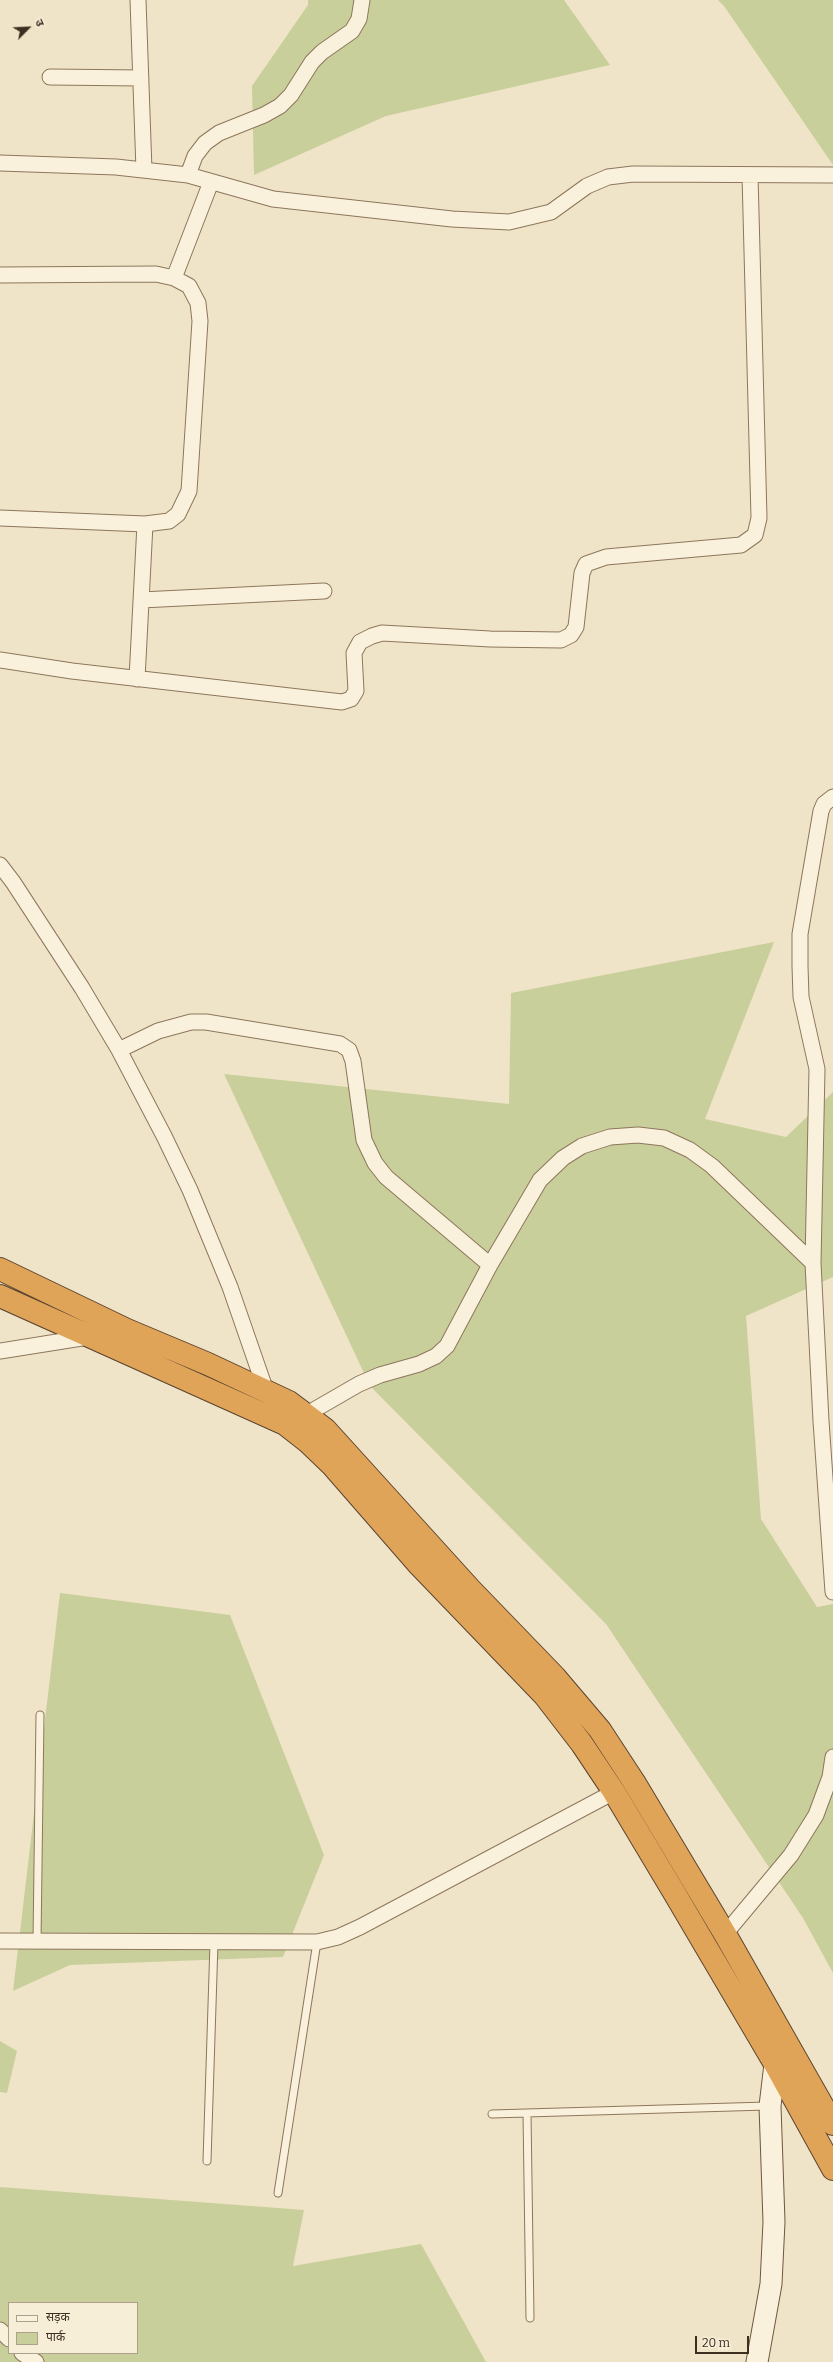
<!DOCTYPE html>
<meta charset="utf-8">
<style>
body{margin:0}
#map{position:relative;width:833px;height:2362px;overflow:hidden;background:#f0e4c8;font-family:Bitter,"Noto Sans Devanagari",serif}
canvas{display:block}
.legend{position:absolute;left:8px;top:2302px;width:130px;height:52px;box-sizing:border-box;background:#f7eed8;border:1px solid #ada18e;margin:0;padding:5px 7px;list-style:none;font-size:12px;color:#3d2e20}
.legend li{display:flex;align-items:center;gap:8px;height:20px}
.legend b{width:20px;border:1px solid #ada18e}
.north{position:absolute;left:8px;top:8px;width:40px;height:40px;-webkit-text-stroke:3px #f7eed8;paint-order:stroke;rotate:66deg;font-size:11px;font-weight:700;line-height:16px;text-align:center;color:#3d2e20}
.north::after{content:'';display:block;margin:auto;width:14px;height:18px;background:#3d2e20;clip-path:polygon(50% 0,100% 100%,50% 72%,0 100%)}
.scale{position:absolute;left:695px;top:2336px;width:54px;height:18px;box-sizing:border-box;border:2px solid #3d2e20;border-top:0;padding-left:5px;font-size:12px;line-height:14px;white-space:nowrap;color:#3d2e20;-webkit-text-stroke:3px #f7eed8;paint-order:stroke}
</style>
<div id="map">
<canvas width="833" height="2362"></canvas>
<ul class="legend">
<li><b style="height:5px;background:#faf1dc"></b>सड़क</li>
<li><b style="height:11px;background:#c9cf9b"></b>पार्क</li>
</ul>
<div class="north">उ</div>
<div class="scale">20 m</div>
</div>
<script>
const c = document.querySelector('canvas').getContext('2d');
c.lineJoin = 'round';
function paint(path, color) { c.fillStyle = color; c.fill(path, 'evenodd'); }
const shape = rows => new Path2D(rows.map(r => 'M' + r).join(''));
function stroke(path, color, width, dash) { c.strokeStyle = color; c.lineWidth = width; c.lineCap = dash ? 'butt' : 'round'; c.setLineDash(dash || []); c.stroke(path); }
const green = shape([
 [308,0,564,0,610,65,386,116,254,175,252,86,308,5],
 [718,0,833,0,833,165,724,6],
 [774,942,705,1119,786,1137,833,1092,833,1277,746,1316,761,1519,817,1607,833,1604,833,1973,803,1918,606,1624,370,1386,224,1074,509,1104,511,993],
 [60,1593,230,1615,324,1855,283,1957,70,1965,13,1991],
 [0,2041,17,2051,7,2093,0,2092],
 [0,2187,304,2210,293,2266,421,2244,486,2362,0,2362],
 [9,2303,137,2303,137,2353,9,2353]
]);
const lane = shape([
 [37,1941,40,1715],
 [527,2113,530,2318],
 [492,2114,767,2106],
 [207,2161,214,1943],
 [278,2193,317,1942]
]);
const street = shape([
 [138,0,144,170],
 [50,77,141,78],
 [0,163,116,167,188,175,273,199,452,219,509,222,551,212,587,186,608,177,633,174,833,175],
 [188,175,195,156,205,143,219,133,264,115,280,106,291,95,312,62,322,52,352,31,359,19,362,0],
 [0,275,156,274,174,278,189,286,198,303,200,321,189,491,178,514,169,521,145,524,0,518],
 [174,278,211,182],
 [141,600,324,591],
 [0,660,72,671,342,702,351,699,356,691,354,653,360,642,372,636,382,633,490,639,561,640,571,635,576,627,582,573,586,564,606,557,741,545,755,535,759,518,750,175],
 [137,679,145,524],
 [833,797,824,804,821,811,800,934,800,966,801,997,817,1069,813,1263,821,1421,833,1592],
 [0,865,13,882,82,988,119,1050,164,1136,190,1190,230,1287,266,1391],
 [119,1050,158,1031,191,1022,206,1022,340,1044,349,1050,353,1061,364,1140,375,1163,386,1177,490,1265],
 [0,1351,88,1337],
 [307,1414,359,1384,380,1375,419,1364,436,1356,447,1346,490,1265,540,1180,563,1158,582,1146,610,1137,638,1135,664,1138,690,1150,712,1166,813,1263],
 [725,1934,791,1855,816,1815,830,1777,833,1757],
 [0,1941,317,1942,338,1937,360,1927,614,1792],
 [0,2330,9,2339],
 [22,2353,36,2362]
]);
const secondary = shape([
 [757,2362,771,2284,774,2222,770,2106,775,2064]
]);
const highway = shape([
 [0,1269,127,1330,208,1364,289,1402,325,1429,470,1589,555,1677,600,1730,634,1782,725,1934,833,2124],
 [0,1296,285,1424,308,1442,332,1465,420,1566,545,1696,582,1744,614,1792,675,1894,775,2064,833,2169]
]);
paint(green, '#c9cf9b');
stroke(lane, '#8d765c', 9);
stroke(street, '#8d765c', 17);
stroke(secondary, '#6f573f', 23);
stroke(highway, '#5b4430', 24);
stroke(lane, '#faf1dc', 7);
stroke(street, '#faf1dc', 15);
stroke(secondary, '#faf1dc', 21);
stroke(highway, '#e0a458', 22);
</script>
